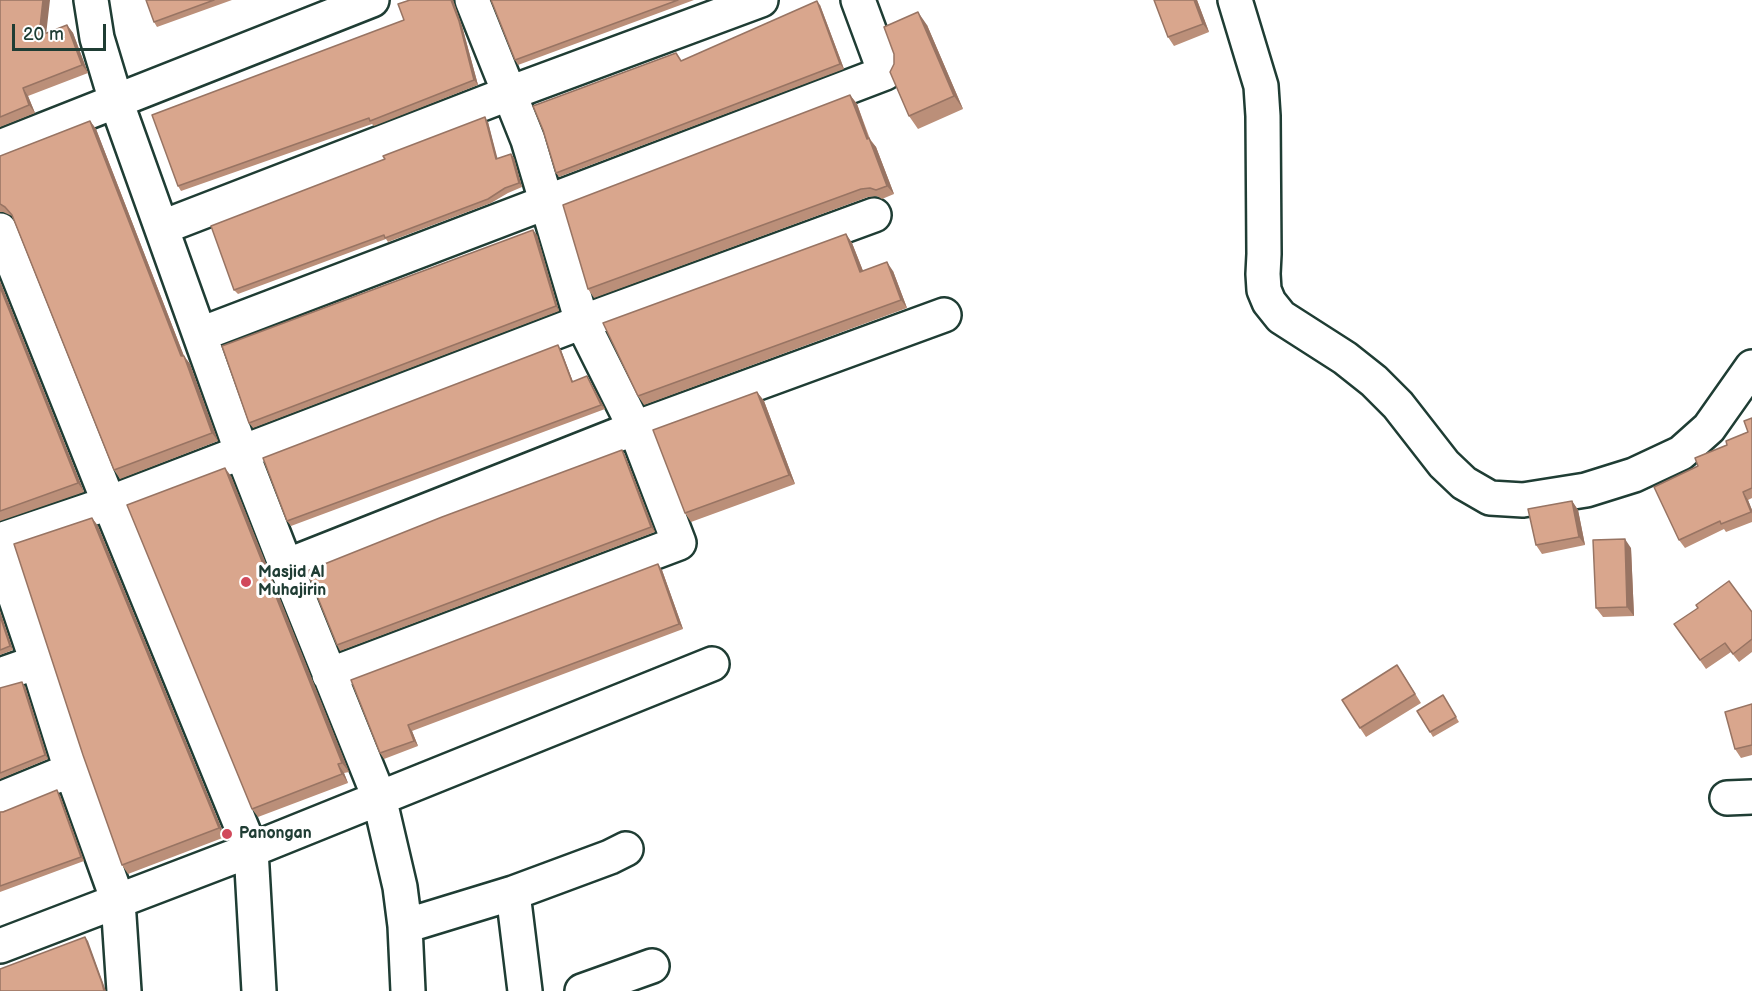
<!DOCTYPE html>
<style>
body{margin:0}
#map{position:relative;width:1752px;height:991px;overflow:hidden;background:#fff;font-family:"Balsamiq Sans",sans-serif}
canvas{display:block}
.scale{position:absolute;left:12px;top:24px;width:94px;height:27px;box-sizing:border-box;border:3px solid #1f3d34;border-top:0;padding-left:8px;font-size:18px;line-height:21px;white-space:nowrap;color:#1f3d34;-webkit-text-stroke:4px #fff;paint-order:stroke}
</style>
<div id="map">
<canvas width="1752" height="991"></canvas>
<div class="scale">20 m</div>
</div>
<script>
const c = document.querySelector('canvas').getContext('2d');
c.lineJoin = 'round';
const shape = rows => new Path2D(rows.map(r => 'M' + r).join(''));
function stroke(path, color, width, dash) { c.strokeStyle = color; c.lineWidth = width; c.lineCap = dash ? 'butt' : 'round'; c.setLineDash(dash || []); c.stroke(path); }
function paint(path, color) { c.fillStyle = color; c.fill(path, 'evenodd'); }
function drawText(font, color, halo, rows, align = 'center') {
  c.font = font + ' "Balsamiq Sans",sans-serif'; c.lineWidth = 6; c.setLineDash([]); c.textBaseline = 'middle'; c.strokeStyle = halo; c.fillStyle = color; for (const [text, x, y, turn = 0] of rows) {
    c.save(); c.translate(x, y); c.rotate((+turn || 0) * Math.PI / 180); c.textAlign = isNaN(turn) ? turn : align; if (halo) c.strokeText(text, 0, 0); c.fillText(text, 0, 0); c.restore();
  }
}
const minor = shape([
 [91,0,97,38,116,101,242,453,286,566,379,797,400,887,405,926,408,991],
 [1235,0,1261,86,1263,116,1264,254,1263,274,1264,290,1269,302,1281,317,1345,358,1374,381,1398,405,1444,464,1464,483,1490,498,1523,500,1586,490,1634,475,1681,453,1709,428,1752,367],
 [0,147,372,0],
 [163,227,510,93,761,0],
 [0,230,109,503,251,850,259,991],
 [201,334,885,73,858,0],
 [0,540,109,503,582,322,874,215],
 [0,552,37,662,71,770,118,901,124,991],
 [286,566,635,428,944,315],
 [0,675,37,662],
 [329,675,679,543,635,428,582,322,528,140,472,0],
 [1727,798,1752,797],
 [0,799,71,770],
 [513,893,525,991],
 [405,926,513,893,610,857,626,849],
 [0,946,251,850,712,664],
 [582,991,652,966]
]);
const wall = shape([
 [0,0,46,33,67,25,73,33,88,73,28,96,35,113,0,127],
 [146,0,232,0,157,27,154,22],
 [410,0,453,0,462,26,478,85,374,126,372,124,181,191,178,186,404,20],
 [491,0,694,0,518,65,515,60],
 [1197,0,1209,32,1174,46,1168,37],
 [820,5,844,69,559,177,556,173,681,61],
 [927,25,963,109,918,129,909,116],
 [850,95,857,104,870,139,876,147,894,194,882,199,877,196,868,197,594,298,588,289],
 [90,121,96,129,184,356,190,364,218,441,120,479,114,470,12,216,3,212,0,212,0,156],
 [488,122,497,159,511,154,514,158,522,187,508,193,491,203,388,242,386,239,238,294,234,290],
 [846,234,852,243,863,271,893,271,907,308,644,405,638,396],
 [537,235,559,311,253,428,249,423],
 [0,281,84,492,0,521],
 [561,350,573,382,590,381,605,409,291,526,287,521],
 [757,392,764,401,795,484,691,522,685,513],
 [1752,418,1752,498,1748,500,1752,510,1752,522,1726,532,1724,529,1685,548,1679,540,1698,466,1727,445,1748,432],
 [622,450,625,455,655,532,340,651,337,645],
 [231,476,349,772,344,773,348,783,258,817,252,809],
 [1572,501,1578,510,1585,545,1542,554,1536,545],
 [92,518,98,526,225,837,128,874,122,865],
 [1631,548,1634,616,1603,617,1596,608],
 [662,570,683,629,412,731,418,746,384,759,380,753,351,680],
 [0,611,13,650,0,655],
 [1752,612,1752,652,1739,662,1731,652,1706,669,1674,624],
 [1403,674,1421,703,1366,737,1360,728],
 [25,686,48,759,0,779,0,688],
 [1443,695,1459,722,1433,737,1430,732],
 [1752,704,1752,755,1741,758,1735,749],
 [60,795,84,861,0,892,0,812]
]);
const shadedWall = shape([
 [43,0,50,0,45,44,39,36],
 [451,0,453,0,462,26,478,85,474,80],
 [1194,0,1197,0,1209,32,1203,24],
 [817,1,820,5,844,69,840,64],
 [918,12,927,25,963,109,954,96],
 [67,25,73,33,88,73,82,65],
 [23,88,28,96,35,113,29,105],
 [850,95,857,104,869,139,876,147,894,194,887,186,867,139],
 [485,117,488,122,499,164,496,159],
 [90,121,96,129,187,364,181,356],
 [511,154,514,158,522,187,519,183],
 [533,230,537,235,559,311,556,306],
 [846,234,852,243,867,281,860,272],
 [887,262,893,271,907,308,901,300],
 [0,281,84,492,78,483,0,287],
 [558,345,561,350,575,387,572,382],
 [184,356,190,364,218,441,212,433],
 [587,376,590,381,605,409,601,405],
 [757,392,764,401,795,484,789,475],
 [622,450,625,455,655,532,651,527],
 [225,468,231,476,349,772,342,763],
 [1743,492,1748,500,1752,510,1752,514],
 [1572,501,1578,510,1585,545,1579,537],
 [92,518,98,526,225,837,219,828],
 [1625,539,1631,548,1634,616,1627,607],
 [658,564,662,570,683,629,679,624],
 [0,611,13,650,10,646,0,616],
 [22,682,25,686,48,759,45,755],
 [408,725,412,731,418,746,414,741],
 [338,764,344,773,348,783,342,774],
 [57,790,60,795,84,861,81,857],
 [85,937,88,941,106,991,104,991]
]);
const building = shape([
 [0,0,43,0,39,36,67,25,82,65,23,88,29,105,0,117,0,0],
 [146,0,214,0,154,22,146,0],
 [410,0,451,0,459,21,474,80,370,121,369,118,178,186,152,115,404,20,398,4,410,0],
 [491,0,678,0,515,60,491,0],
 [1154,0,1194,0,1203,24,1168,37,1154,0],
 [817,1,840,64,556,173,543,130,533,106,676,53,681,61,817,1],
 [918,12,954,96,909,116,890,72,894,64,894,54,884,27,918,12],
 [850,95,867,139,869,138,887,186,876,190,870,188,861,189,588,289,563,205,850,95],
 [485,117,496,159,511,154,519,183,505,188,488,199,385,238,384,235,234,290,211,226,385,159,383,156,485,117],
 [90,121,181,356,184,356,212,433,114,470,12,215,5,207,0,204,0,156,90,121],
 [533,230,556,306,249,423,222,346,533,230],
 [846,234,860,272,887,262,901,300,638,396,603,323,846,234],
 [0,287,78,483,0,511,0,287],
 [558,345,572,382,587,376,601,405,287,521,263,458,558,345],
 [757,392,789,475,685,513,653,430,757,392],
 [1752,418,1752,488,1743,492,1751,512,1721,524,1720,521,1679,540,1654,487,1698,466,1695,458,1727,445,1726,441,1748,432,1744,421,1752,418],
 [622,450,651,527,337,645,307,571,442,517,622,450],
 [225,468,342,763,338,764,342,774,252,809,127,505,225,468],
 [1572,501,1579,537,1536,545,1528,509,1572,501],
 [92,518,219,828,122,865,83,755,14,544,92,518],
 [1625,539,1627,607,1596,608,1593,540,1625,539],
 [658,564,679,624,408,725,414,741,380,753,351,680,658,564],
 [1729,581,1752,612,1752,639,1733,654,1725,643,1700,660,1674,624,1698,608,1696,605,1729,581],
 [0,616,10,646,0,650,0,616],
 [1397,665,1415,694,1360,728,1342,700,1397,665],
 [22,682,45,755,0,773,0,688,22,682],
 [1443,695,1456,717,1430,732,1417,711,1443,695],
 [1752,704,1752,745,1735,749,1725,712,1752,704],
 [57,790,81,857,0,886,0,812,3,812,57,790],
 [85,937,102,983,104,991,0,991,0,969,85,937]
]);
const markers = [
 [246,582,6,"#d1495b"],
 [227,834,6,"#d1495b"]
];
const poiNames = [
 ["Masjid Al",258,573],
 ["Muhajirin",258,591],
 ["Panongan",239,834]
];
stroke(minor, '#1f3d34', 38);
stroke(minor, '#fff', 33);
paint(wall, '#bb8f79');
paint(shadedWall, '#987463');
paint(building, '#d9a68d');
stroke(building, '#987463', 1.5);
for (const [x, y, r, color] of markers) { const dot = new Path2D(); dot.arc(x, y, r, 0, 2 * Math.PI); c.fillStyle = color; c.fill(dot); stroke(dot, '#fff', 2); }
drawText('bold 16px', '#1f3d34', '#fff', poiNames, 'left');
</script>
